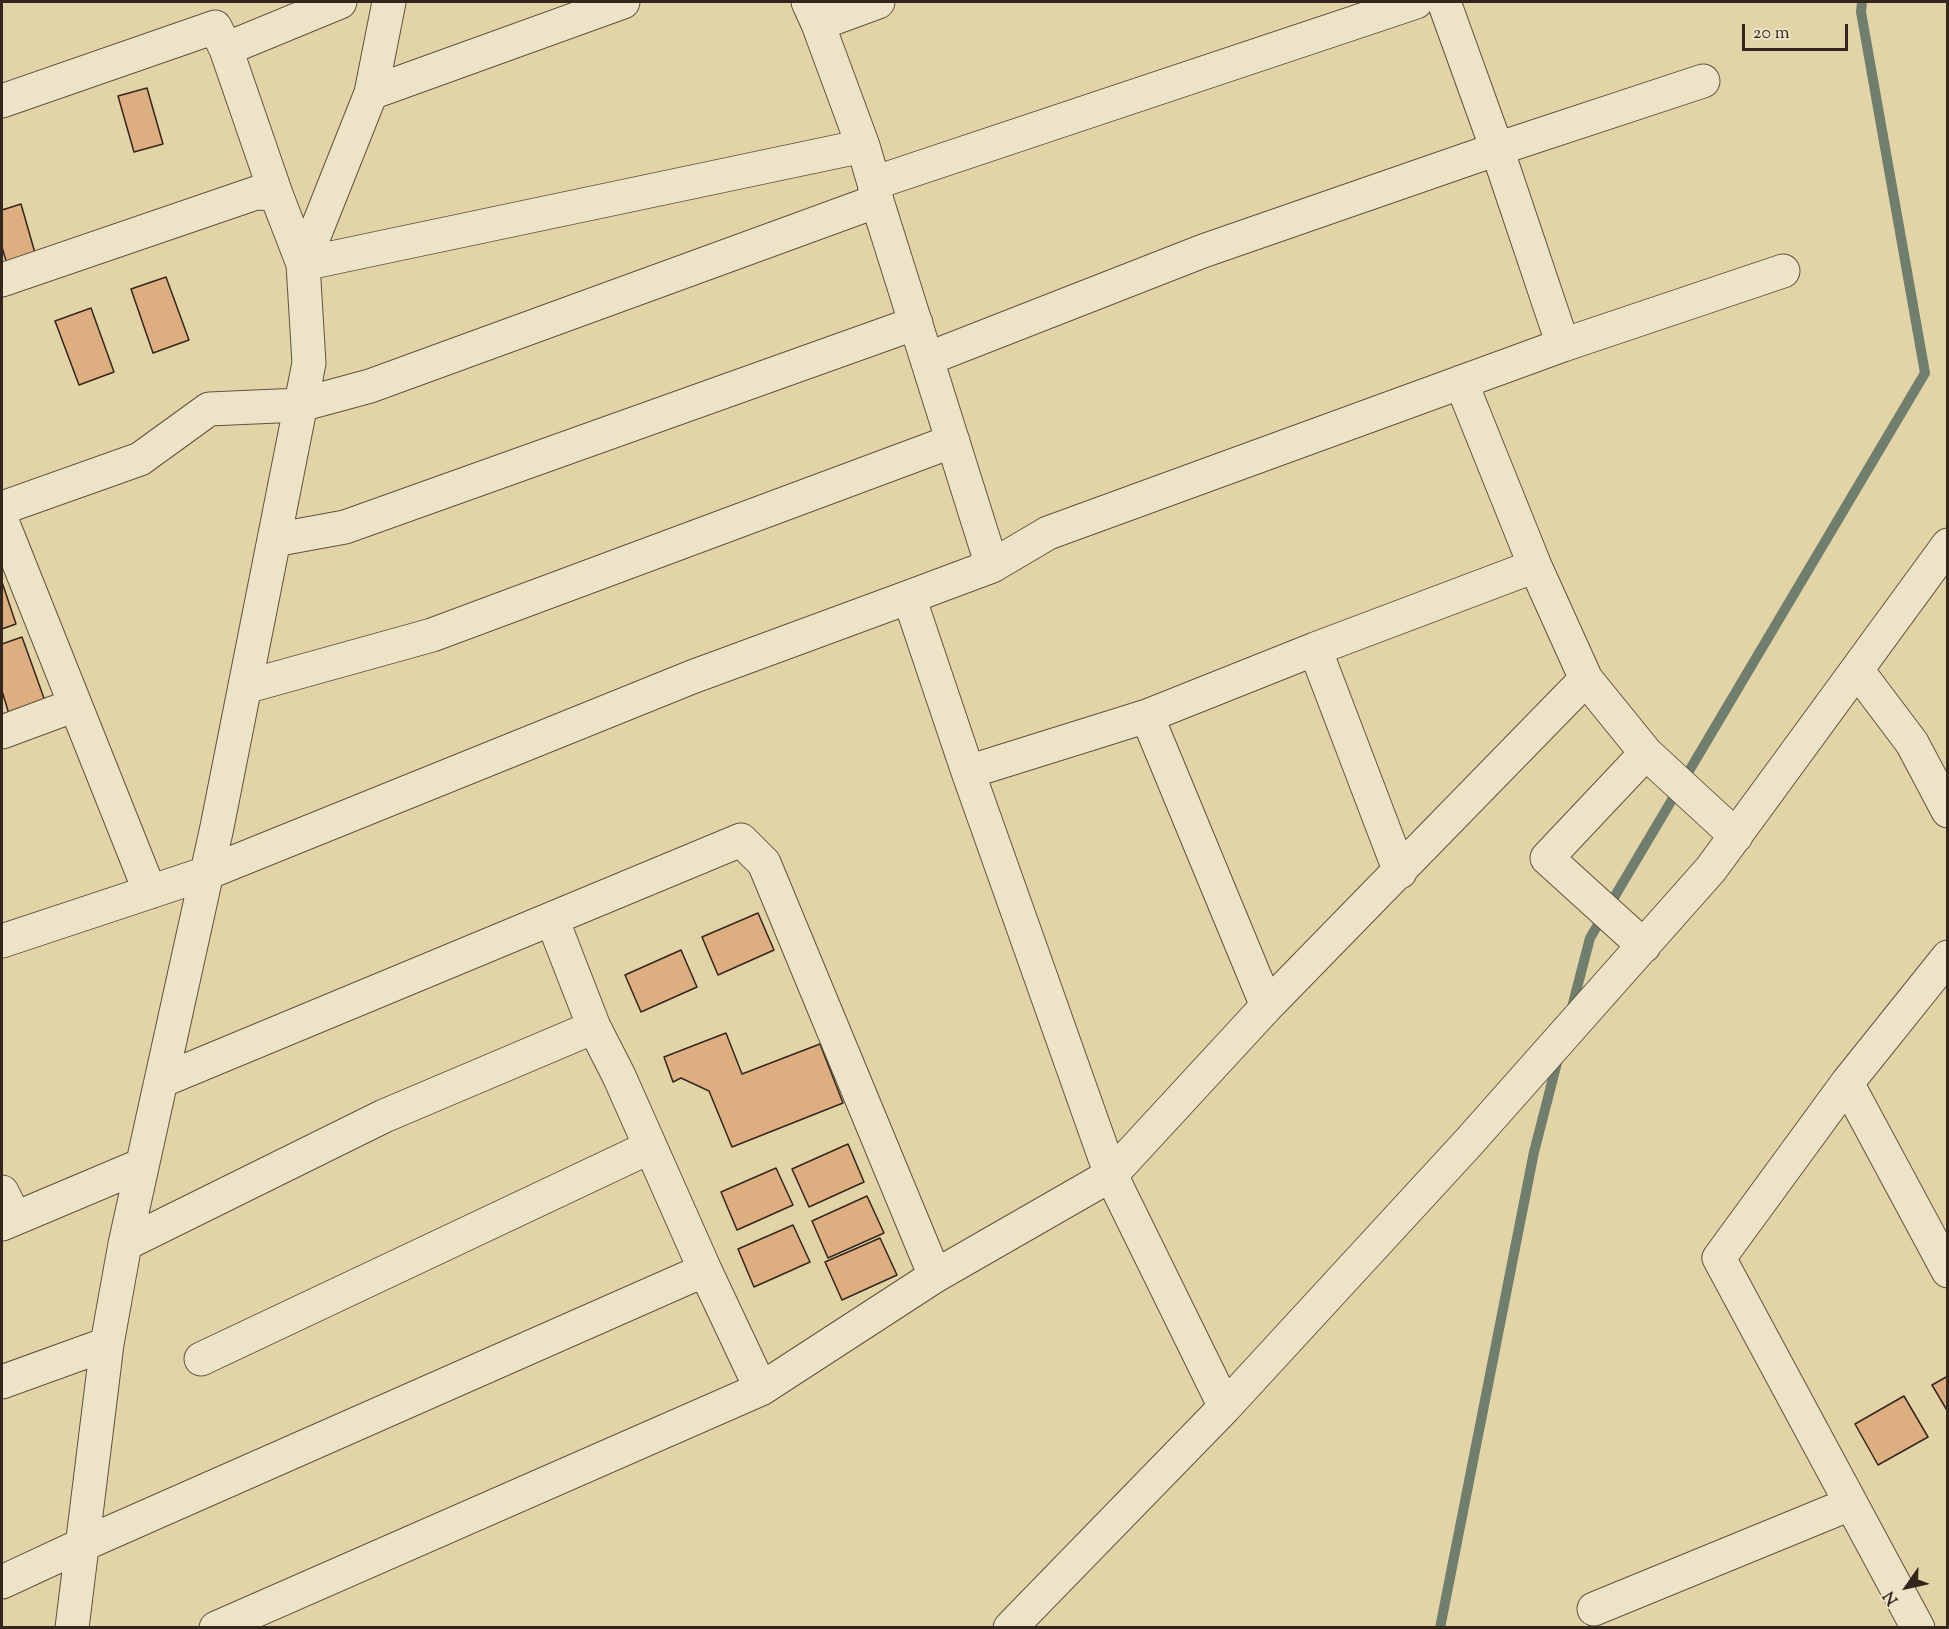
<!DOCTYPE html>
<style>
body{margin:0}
#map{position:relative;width:1949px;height:1629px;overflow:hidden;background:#e3d4a7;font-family:"Sorts Mill Goudy",serif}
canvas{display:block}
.frame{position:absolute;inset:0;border:3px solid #34261d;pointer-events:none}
.north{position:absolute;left:1877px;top:1557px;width:60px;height:60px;-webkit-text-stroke:4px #ede3c6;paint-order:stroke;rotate:236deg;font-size:16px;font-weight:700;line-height:24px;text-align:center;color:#34261d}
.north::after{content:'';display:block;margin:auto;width:21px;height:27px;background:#34261d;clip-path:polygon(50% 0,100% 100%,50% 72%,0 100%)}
.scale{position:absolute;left:1742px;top:24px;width:106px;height:27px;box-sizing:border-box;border:3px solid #34261d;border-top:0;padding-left:8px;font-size:18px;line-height:21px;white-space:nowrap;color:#34261d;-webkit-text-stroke:4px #ede3c6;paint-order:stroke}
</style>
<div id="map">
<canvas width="1949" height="1629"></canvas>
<div class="frame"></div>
<div class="north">N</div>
<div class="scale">20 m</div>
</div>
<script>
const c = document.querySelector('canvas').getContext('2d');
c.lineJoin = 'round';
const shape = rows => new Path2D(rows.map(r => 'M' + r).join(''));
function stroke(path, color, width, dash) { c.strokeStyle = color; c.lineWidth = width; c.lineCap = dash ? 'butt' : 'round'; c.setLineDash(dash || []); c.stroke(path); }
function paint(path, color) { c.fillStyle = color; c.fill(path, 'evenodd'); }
const stream = shape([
 [1571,1011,1590,938,1925,373,1861,12,1862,2],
 [1440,1628,1534,1152,1559,1055]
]);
const building = shape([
 [147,88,163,144,134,152,118,96,147,88],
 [21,204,37,260,8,268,2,247,2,210,21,204],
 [166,277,189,340,153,353,131,289,166,277],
 [91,308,114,372,79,385,55,321,91,308],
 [2,582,16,624,2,629,2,582],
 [22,637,45,701,9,714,2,691,2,644,22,637],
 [758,913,774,950,718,975,702,937,758,913],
 [681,950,697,987,641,1012,625,975,681,950],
 [726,1033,742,1074,820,1044,843,1103,732,1147,709,1091,681,1078,673,1082,664,1057,726,1033],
 [848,1144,864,1182,809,1207,792,1169,848,1144],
 [776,1168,793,1205,737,1230,721,1192,776,1168],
 [867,1196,884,1233,828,1258,812,1221,867,1196],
 [793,1225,810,1262,754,1287,738,1249,793,1225],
 [880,1238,897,1275,842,1300,825,1262,880,1238],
 [1948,1376,1948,1412,1932,1385,1948,1376],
 [1904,1396,1928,1437,1878,1465,1855,1424,1904,1396]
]);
const street = shape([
 [389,2,371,93,303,264,863,146],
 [808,2,818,24,863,146,874,183,877,201,992,566,909,597,968,772,1111,1175,1225,1407],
 [1444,2,1497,149,1563,345],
 [818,24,878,2],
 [226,49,340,2],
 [371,93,623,2],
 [2,101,215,27,226,49,276,194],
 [874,183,1416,2],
 [2,280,256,193,276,194,303,264,309,363,217,827,125,1244,107,1344,72,1628],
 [927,359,1203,251,1497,149,1703,81],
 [1461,382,1535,566,1586,679,1646,753,1547,858,1644,946],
 [2,508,140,459,209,409,300,405,370,386,877,201],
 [2,521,150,892],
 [274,540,345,527,916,323],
 [992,566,1048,533,1563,345,1783,271],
 [1315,649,1535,566],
 [1857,670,1912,743,1948,811],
 [245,687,432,635,953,441],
 [2,732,75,705],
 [1646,753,1736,836],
 [968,772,1147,716],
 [552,919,594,1027],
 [2,941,207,873,692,677,909,597],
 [1948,957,1847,1083,1948,1271],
 [1267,1006,1147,716,1315,649,1400,872],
 [161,1081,741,840,764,863,935,1276],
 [1847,1083,1719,1258,1918,1628],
 [2,1192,15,1218],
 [2,1224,142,1165],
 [125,1244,384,1116,594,1027,619,1076,705,1270,761,1389],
 [201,1359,650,1147],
 [2,1382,107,1344],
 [2,1582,84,1544,705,1270],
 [1594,1609,1850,1504],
 [216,1628,761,1389,935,1276,1111,1175,1267,1006,1586,679],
 [1010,1628,1225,1407,1469,1142,1711,869,1948,545]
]);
stroke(stream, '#6f7e6d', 10);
paint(building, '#ddae80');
stroke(building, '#34261d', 1.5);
stroke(street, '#605240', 35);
stroke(street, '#ede3c6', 33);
</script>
